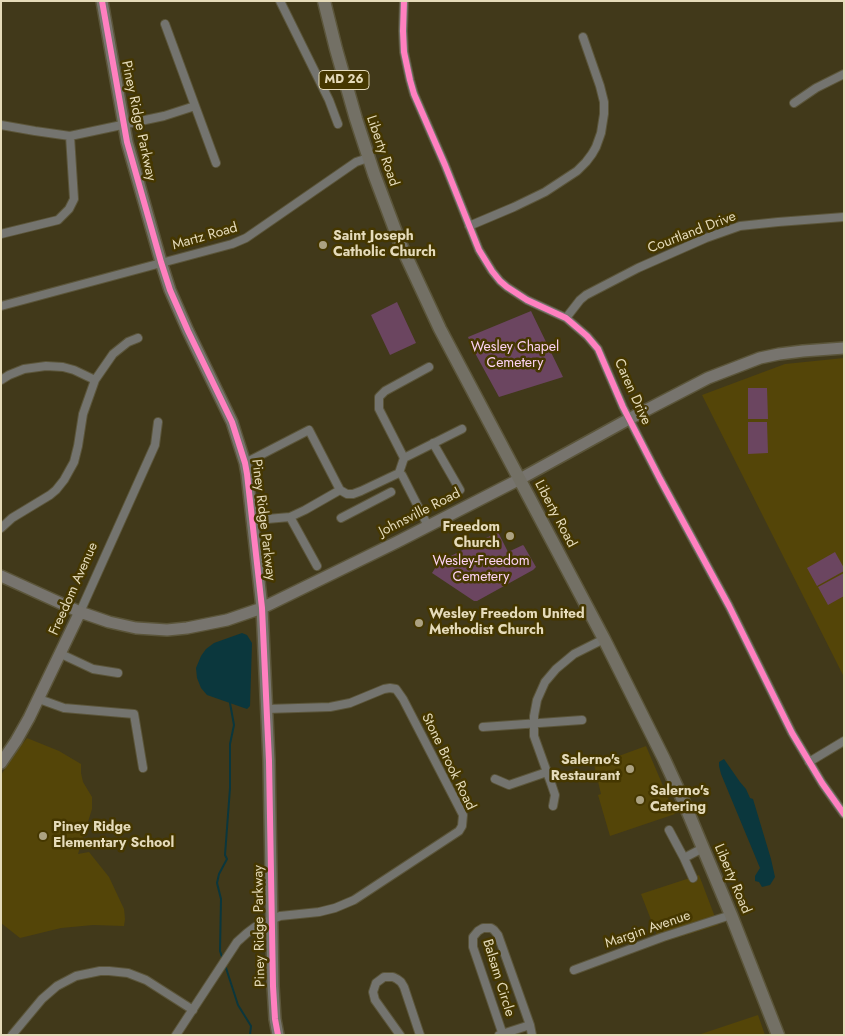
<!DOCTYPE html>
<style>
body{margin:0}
#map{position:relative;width:845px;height:1036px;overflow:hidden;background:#41391a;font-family:Jost,sans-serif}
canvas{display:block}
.frame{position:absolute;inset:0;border:2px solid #e5dbba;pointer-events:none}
</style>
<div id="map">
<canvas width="845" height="1036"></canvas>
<div class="frame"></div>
</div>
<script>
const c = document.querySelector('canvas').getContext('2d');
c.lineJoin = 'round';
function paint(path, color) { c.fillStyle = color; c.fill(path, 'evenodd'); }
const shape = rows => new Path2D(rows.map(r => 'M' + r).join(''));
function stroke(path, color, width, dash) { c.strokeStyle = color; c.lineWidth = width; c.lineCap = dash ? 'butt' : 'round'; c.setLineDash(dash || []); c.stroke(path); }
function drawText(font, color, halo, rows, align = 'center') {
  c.font = font + ' Jost,sans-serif'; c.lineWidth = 5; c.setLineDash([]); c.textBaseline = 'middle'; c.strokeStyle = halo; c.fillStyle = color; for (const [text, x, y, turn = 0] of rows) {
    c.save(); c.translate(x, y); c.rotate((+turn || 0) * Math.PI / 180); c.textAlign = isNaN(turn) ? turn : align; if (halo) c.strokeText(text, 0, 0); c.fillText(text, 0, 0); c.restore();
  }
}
const built = shape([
 [844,358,844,677,702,395,785,364],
 [27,738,59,751,81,764,81,773,83,782,92,797,92,809,78,854,89,852,109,877,124,909,125,919,124,926,93,925,61,928,20,938,1,923,1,775,16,752],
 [646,746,675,814,610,836,598,795,601,794,594,765],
 [699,875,718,925,660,943,641,894],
 [758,1015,765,1035,698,1035]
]);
const green = shape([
 [397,302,416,343,390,355,371,315],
 [531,311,563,377,499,397,475,353,468,337],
 [748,388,767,388,768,419,748,419],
 [767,422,768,453,748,454,748,422],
 [498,532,508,552,523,545,524,546,536,567,533,570,477,601,474,601,432,573,439,562],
 [835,552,844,568,844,571,817,586,807,568],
 [844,573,844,596,828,605,818,587]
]);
const water = shape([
 [242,633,247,635,252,643,250,706,247,709,207,695,201,688,197,678,196,668,201,656,206,649,214,643],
 [724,759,740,782,746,789,750,798,753,799,771,859,775,877,770,885,762,887,759,882,755,881,755,876,760,868,721,774,719,766,719,762]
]);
const stream = shape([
 [222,957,220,951,221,899,217,883,219,874,227,859,225,855,230,788,230,744,234,725,230,703],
 [226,968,238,1005,251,1026,250,1035]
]);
const street = shape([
 [280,1,329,100,338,124],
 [404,1,403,31,404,52,410,80,414,94,445,165,479,250,492,271,500,281,507,287,527,300,566,318,587,336,598,349,623,407,660,479,729,606,792,733,822,783,844,814],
 [165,24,216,163],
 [794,103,816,88,844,74],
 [1,125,35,131,70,136,164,116,195,106],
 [469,226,514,207,545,192,577,171,586,162,592,154,596,147,601,133,604,114,604,102,600,86,583,37],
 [1,234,58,220,69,209,74,199,70,136],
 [1,306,232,244,246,238,356,162,368,158],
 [566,318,580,300,586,295,638,268,706,238,740,226,778,222,844,217],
 [1,380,9,375,24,369,46,366,63,367,74,370,95,380],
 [433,443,460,490],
 [404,458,379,409,379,397,385,391,429,367],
 [245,463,309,430,340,490,347,494,353,494,361,491,399,473],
 [399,473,404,458,462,429],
 [399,473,402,475,428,526],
 [290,517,317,566],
 [341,518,391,492],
 [267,519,290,517,305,510,340,490],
 [1,528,12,518,50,495,56,490,64,480,74,462,78,446,83,414,95,380,113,354,128,342,138,338],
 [80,612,155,445,158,422],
 [61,654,93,669,118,673],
 [39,699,64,708,134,714,143,768],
 [483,727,582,720],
 [809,762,844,741],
 [495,779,509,785,547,772],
 [553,806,555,795,552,786,534,736,534,716,537,700,545,682,556,669,574,654,604,639],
 [669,830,684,858,703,848],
 [684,858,693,878],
 [574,970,663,937,731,915],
 [12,1035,42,999,57,986,76,976,100,971,109,971,128,973,146,980,193,1010],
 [176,1035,237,942,247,933,255,927,280,916,319,912,335,908,354,900,459,831,462,826,463,815,403,699,396,689,390,688,384,689,350,703,330,707,266,709],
 [400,1035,375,1000,373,992,376,983,384,977,393,977,397,979,401,982,404,987,420,1035],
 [499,1035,530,1025],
 [503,1035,473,947,473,937,478,931,483,928,491,928,494,930,498,935,530,1025,532,1035]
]);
const secondary = shape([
 [102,1,127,142,161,262,170,290,188,331,232,422,245,463,247,474,262,608,269,761,273,986,275,1019,278,1035],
 [1,576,80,612,109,622,136,628,167,630,187,628,227,620,262,608,397,542,520,479,629,419,708,378,760,358,779,354,803,351,844,348],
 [1,763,16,741,29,718,80,612]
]);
const primary = shape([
 [324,1,336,49,356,119,374,174,400,243,440,329,604,639,664,759,682,798,731,915,778,1035]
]);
const cycleway = shape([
 [102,1,127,142,161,262,170,290,188,331,232,422,245,463,247,474,262,608,269,761,273,986,275,1019,278,1035],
 [404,1,403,31,404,52,410,80,414,94,445,165,479,250,492,271,500,281,507,287,527,300,566,318,587,336,598,349,623,407,660,479,729,606,792,733,822,783,844,814]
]);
const markers = [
 [323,245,5,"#aca282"],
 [510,536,5,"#aca282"],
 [419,623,5,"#aca282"],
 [630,769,5,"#aca282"],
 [640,800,5,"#aca282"],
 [43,836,5,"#aca282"]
];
const shields = [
 [344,80,50]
];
const shieldNames = [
 ["MD 26",344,80]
];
const streetNames = [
 ["Piney Ridge Parkway",138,121,78],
 ["Liberty Road",382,151,71],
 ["Courtland Drive",692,233,-21],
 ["Martz Road",205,237,-16],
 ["Caren Drive",632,392,66],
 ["Johnsville Road",420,513,-27],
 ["Liberty Road",555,514,62],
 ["Piney Ridge Parkway",263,520,83],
 ["Freedom Avenue",74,589,-66],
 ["Stone Brook Road",448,762,64],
 ["Liberty Road",732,879,67],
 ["Piney Ridge Parkway",260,926,-91],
 ["Margin Avenue",648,930,-19],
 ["Balsam Circle",498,978,73]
];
const poiNames = [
 ["Saint Joseph",333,237],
 ["Catholic Church",333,253],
 ["Freedom",500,528,"right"],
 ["Church",500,544,"right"],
 ["Wesley Freedom United",429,615],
 ["Methodist Church",429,631],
 ["Salerno's",620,761,"right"],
 ["Restaurant",620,777,"right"],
 ["Salerno's",650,792],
 ["Catering",650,808],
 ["Piney Ridge",53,828],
 ["Elementary School",53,844]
];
const parkNames = [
 ["Wesley Chapel",515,348],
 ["Cemetery",515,364],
 ["Wesley-Freedom",481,562],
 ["Cemetery",481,578]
];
paint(built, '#544508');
paint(green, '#6b4560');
paint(water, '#0b373d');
stroke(stream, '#0b373d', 2);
stroke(street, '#5b553a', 10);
stroke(secondary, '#5b553a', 14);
stroke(primary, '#5b553a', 15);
stroke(street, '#74746f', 8);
stroke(secondary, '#77746e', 11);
stroke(primary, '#737065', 12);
stroke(cycleway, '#ff80c0', 6);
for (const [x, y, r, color] of markers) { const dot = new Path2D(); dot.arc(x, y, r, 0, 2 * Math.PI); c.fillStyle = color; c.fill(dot); stroke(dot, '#453700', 2); }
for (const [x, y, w] of shields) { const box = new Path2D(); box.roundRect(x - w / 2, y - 9.5, w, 19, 4); c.fillStyle = '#453700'; c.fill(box); stroke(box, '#e5dbba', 1); }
drawText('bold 12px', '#e5dbba', null, shieldNames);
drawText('14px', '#e5dbba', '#453700', streetNames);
drawText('bold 14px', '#e5dbba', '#453700', poiNames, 'left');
drawText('14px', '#fdd3f4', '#453700', parkNames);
</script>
